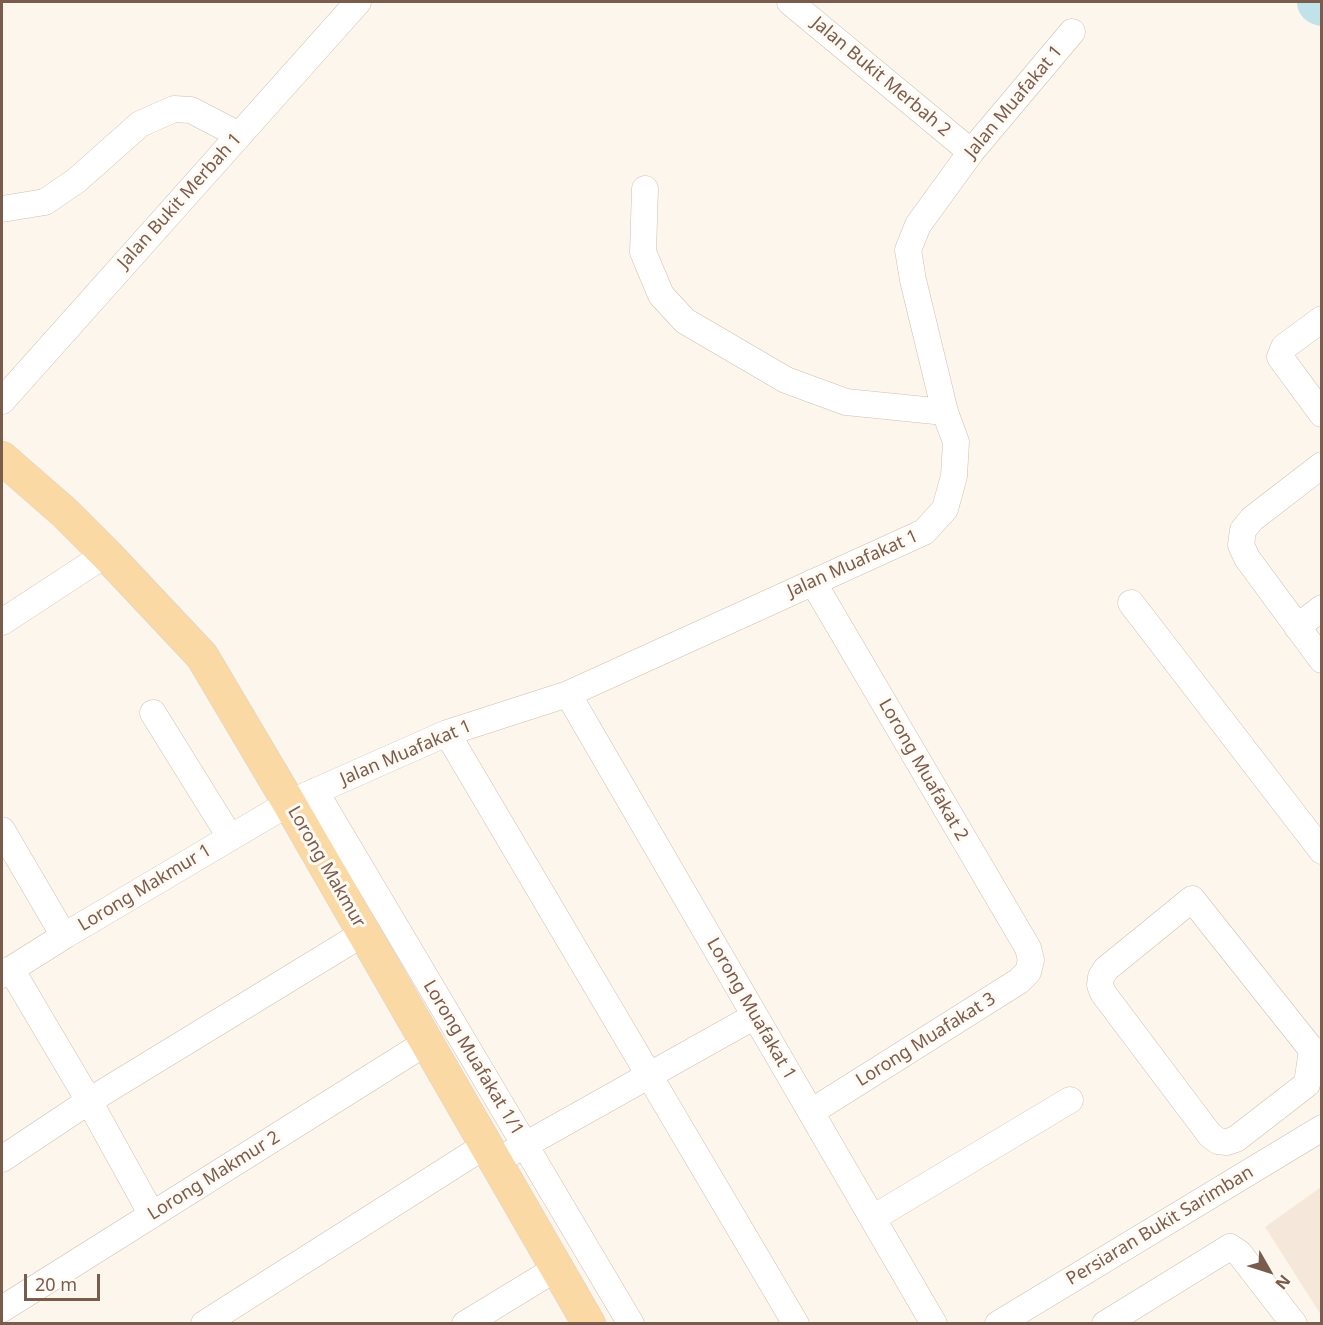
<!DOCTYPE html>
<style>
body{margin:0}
#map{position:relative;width:1323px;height:1325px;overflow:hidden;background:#fdf6ec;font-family:"Noto Sans",sans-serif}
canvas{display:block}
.frame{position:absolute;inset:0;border:3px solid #7a5c4d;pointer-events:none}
.north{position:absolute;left:1239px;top:1241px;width:60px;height:60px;-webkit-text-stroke:4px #fffaf3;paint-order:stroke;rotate:129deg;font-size:16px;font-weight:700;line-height:24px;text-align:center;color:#7a5c4d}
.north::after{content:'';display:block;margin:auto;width:21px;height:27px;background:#7a5c4d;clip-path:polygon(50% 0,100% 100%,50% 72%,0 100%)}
.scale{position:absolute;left:24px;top:1274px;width:76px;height:27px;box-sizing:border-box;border:3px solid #7a5c4d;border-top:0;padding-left:8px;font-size:18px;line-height:21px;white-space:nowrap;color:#7a5c4d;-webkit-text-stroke:4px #fffaf3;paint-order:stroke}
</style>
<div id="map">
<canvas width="1323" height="1325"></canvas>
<div class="frame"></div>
<div class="north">N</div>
<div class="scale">20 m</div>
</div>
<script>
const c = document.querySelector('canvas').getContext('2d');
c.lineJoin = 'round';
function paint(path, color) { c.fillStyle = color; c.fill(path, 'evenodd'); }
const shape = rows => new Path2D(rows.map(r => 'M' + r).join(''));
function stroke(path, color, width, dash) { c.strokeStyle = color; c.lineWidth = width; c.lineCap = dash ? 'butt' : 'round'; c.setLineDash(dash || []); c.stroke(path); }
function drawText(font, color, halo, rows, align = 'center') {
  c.font = font + ' "Noto Sans",sans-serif'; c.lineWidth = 6; c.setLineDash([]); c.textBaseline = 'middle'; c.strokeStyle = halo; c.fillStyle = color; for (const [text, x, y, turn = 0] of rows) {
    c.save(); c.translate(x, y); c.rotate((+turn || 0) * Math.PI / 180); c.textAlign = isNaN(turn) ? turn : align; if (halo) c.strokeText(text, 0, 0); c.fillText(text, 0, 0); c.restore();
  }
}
const residential = shape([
 [1321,1187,1321,1315,1265,1227]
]);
const river = shape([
 [1320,2,1322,3]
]);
const minor = shape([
 [790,2,971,152],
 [645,189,643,252,661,295,685,321,786,380,846,402,945,412],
 [2,209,45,202,77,180,140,124,174,109,191,110,239,135],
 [1322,319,1284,347,1280,357,1322,414],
 [2,401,358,2],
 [1322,465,1252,519,1243,530,1241,545,1247,558,1322,660],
 [1131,603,1322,851],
 [2,622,106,554],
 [1297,627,1322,608],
 [568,694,934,1324],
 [153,713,230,837],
 [447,733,796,1324],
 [315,791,631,1324],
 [2,830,64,936],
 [11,969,89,1101,152,1215],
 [2,975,64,936,289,803,447,733,568,694,924,532,945,509,954,476,956,442,945,412,913,280,908,250,918,225,971,152,1072,32],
 [1312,1050,1307,1084,1236,1139,1227,1142,1218,1141,1210,1135,1103,993,1100,985,1101,977,1106,969,1192,899,1312,1050,1322,1052],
 [811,1112,1019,981,1028,972,1031,960,1028,948,813,582],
 [509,1154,755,1016],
 [2,1159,89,1101,364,933],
 [873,1218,1070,1100],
 [2,1309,427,1042],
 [204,1324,486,1145],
 [465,1324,557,1268],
 [998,1324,1322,1128],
 [1105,1324,1230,1247,1239,1253,1294,1324]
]);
const major = shape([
 [2,458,65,513,106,554,202,656,289,803,589,1324]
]);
const streetNames = [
 ["Jalan Bukit Merbah 2",881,77,40],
 ["Jalan Muafakat 1",1014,102,-50],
 ["Jalan Bukit Merbah 1",180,201,-48],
 ["Jalan Muafakat 1",853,564,-24],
 ["Jalan Muafakat 1",406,753,-23],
 ["Lorong Muafakat 2",923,770,60],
 ["Lorong Makmur",326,867,60],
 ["Lorong Makmur 1",145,888,-31],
 ["Lorong Muafakat 1",751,1009,60],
 ["Lorong Muafakat 3",926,1040,-32],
 ["Lorong Muafakat 1/1",473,1058,59],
 ["Lorong Makmur 2",214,1176,-32],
 ["Persiaran Bukit Sarimban",1160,1226,-31]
];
paint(residential, '#f5e8da');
stroke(river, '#bfe3e8', 46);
stroke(minor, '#d1beb0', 27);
stroke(major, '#dad1cd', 34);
stroke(minor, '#fff', 26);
stroke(major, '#fbd9a5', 33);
drawText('18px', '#7a5c4d', '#fffaf3', streetNames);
</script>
